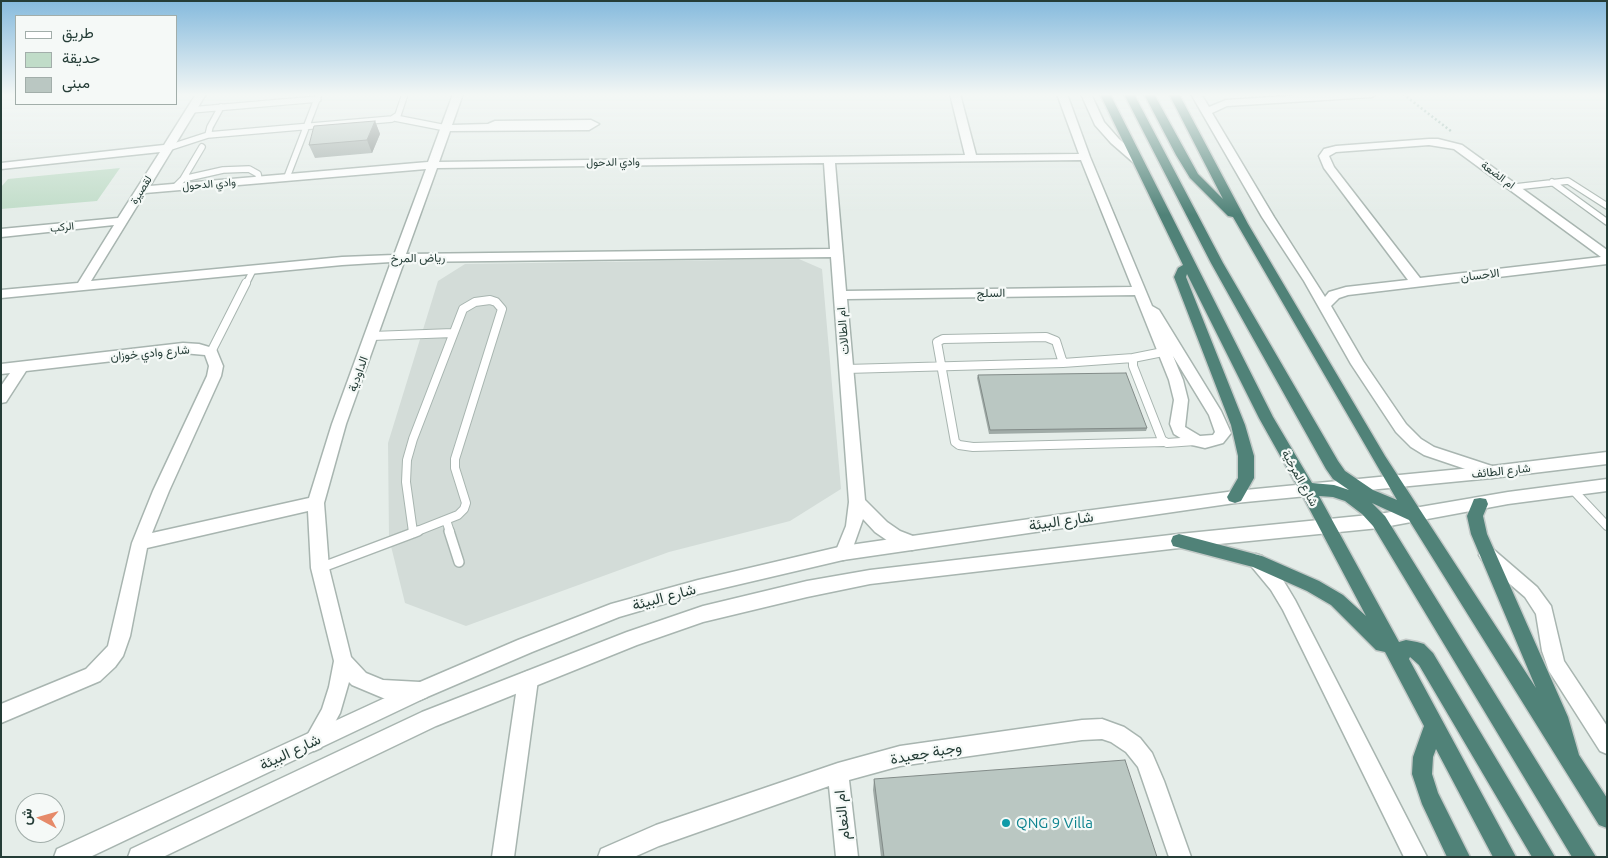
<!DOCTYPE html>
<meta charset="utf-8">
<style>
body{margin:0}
#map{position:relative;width:1608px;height:858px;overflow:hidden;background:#e5ede9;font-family:Ubuntu,Vazirmatn,sans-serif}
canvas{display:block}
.frame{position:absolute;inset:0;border:2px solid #253d37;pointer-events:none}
.legend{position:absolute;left:15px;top:15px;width:162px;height:90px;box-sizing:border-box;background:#f5f9f7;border:1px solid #a2aeaa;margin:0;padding:6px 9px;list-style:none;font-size:15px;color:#253d37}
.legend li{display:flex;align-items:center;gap:10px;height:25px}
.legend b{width:25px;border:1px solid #a2aeaa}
.north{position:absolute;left:15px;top:793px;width:50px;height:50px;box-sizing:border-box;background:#f5f9f7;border:1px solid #a2aeaa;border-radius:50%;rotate:276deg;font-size:14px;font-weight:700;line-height:20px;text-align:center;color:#253d37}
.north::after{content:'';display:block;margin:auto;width:18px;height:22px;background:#e68a69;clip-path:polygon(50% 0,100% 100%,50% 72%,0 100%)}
</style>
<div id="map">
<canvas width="1608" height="858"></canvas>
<div class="frame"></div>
<ul class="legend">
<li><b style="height:6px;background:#fff"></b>طريق</li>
<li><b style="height:14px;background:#c0dcc8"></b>حديقة</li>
<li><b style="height:14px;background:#bac7c2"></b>مبنى</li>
</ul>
<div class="north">ش</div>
</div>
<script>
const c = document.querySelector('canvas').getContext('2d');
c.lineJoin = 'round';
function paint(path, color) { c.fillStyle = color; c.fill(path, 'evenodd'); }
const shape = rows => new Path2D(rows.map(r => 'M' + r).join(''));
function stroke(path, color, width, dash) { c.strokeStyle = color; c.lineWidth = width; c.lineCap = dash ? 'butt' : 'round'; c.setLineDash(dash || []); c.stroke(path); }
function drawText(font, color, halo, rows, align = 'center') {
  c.font = font + ' Ubuntu,Vazirmatn,sans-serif'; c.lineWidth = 4.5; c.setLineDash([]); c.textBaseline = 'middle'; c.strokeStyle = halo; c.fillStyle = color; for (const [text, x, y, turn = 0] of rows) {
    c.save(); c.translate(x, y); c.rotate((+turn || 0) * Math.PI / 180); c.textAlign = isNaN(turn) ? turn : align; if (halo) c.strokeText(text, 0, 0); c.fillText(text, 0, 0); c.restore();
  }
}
const built = shape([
 [799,259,822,269,841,489,790,521,669,552,466,626,405,603,389,538,388,443,438,281,465,264]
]);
const green = shape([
 [120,168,97,201,1,209,1,187,8,179]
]);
const path = shape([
 [1403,94,1452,132]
]);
const serviceFar2 = shape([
 [221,107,210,127,208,135,392,119,398,115,405,94],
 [191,110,318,99],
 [395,118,446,128],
 [168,148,208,135],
 [287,177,319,94],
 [183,179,202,147],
 [1552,182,1607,222],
 [176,186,183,179,223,170,249,169,258,174,259,179],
 [1515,187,1568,181,1607,206],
 [246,284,253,270]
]);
const serviceFar1 = shape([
 [372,336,453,333],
 [211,352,246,283],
 [1163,352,1133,358,1133,366,1162,440,1167,443,1195,441],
 [1063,363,1056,341,1046,337,943,339,937,342,955,442,959,445,973,447,1164,442],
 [846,369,1063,363,1133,358],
 [1573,490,1607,526],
 [446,520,450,532],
 [413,532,406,482,407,460,413,439,463,309,475,302,490,300,496,302,502,309,455,459,455,468,466,503,464,509,458,515,415,532]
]);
const service = shape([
 [413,531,413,533],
 [449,531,459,562],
 [413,533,418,531],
 [320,568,413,533]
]);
const minor = shape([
 [196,94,206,94,150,186,428,162,453,94,463,94,452,125,488,124,495,121,591,120,599,124,589,130,450,131,439,162,965,155,950,94,960,94,976,155,1079,154,1057,94,1067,94,1090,157,1152,306,1159,310,1221,411,1231,433,1223,443,1205,448,1192,445,1174,434,1170,424,1174,400,1169,380,1135,295,847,299,865,500,887,522,900,531,918,538,920,543,918,548,912,550,888,541,875,532,863,519,851,553,849,558,843,560,837,558,835,553,846,526,849,502,831,257,404,262,346,424,324,503,329,568,351,657,366,673,383,680,420,682,427,685,430,691,427,697,420,700,383,698,352,685,349,682,340,713,321,748,314,751,307,748,304,741,322,709,329,687,334,661,311,568,308,511,147,548,130,636,123,656,115,667,100,681,1,723,1,704,86,669,108,646,132,543,153,491,207,376,209,366,205,355,183,353,26,371,6,402,1,403,1,386,10,373,1,374,1,364,183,343,199,344,216,349,223,366,221,376,169,491,152,533,309,498,332,424,391,262,342,265,1,298,1,290,78,283,114,225,1,237,1,229,118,218,160,152,1,169,1,163,164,145,196,94],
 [1081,160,1132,287,846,291,835,163,1081,160],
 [824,163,830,249,406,254,437,168,824,163],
 [426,169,394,255,342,257,91,281,145,193,426,169],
 [1173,356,1209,415,1215,432,1213,435,1200,436,1185,427,1188,400,1183,380,1173,356],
 [1081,94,1091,94,1104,122,1119,139,1142,159,1143,161,1142,163,1134,163,1111,143,1095,125,1081,94],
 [1191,94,1201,94,1209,107,1226,100,1319,94,1377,94,1372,97,1227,106,1212,113,1274,217,1325,297,1329,292,1346,287,1408,280,1324,168,1319,156,1324,149,1336,146,1429,139,1438,139,1462,145,1607,250,1607,264,1348,295,1339,298,1331,306,1363,361,1406,424,1421,439,1434,447,1498,468,1500,472,1498,476,1492,478,1424,455,1411,447,1396,432,1351,364,1304,281,1262,217,1191,94],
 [1429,145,1454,149,1601,257,1420,278,1334,167,1329,156,1336,152,1429,145],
 [1256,554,1262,556,1283,580,1295,600,1427,857,1404,857,1283,610,1271,590,1247,561,1250,556,1256,554],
 [528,671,535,674,538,680,514,857,492,857,518,680,521,674,528,671],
 [1102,719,1124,727,1140,738,1152,753,1164,781,1191,857,1169,857,1138,767,1126,752,1111,742,1102,739,1082,740,900,766,849,780,858,857,836,857,829,786,659,846,634,857,598,857,601,849,656,825,838,763,900,746,1082,720,1102,719]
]);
const tertiary = shape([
 [1607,452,1607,464,1492,478,1235,503,843,560,698,594,619,617,532,652,427,697,90,857,54,857,57,849,413,685,518,640,611,604,698,580,843,546,1085,511,1235,491,1492,466,1607,452],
 [1607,479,1607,491,1508,504,1379,528,1179,548,870,584,807,597,703,622,637,645,436,726,163,857,128,857,131,849,422,712,627,632,703,606,807,581,870,570,1179,534,1379,514,1508,492,1607,479],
 [1488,548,1494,550,1537,587,1551,606,1564,661,1607,726,1607,754,1600,751,1549,671,1542,651,1536,614,1525,597,1482,560,1479,555,1482,550,1488,548]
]);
const trunk = shape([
 [1100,94,1110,94,1273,417,1312,483,1334,485,1349,490,1333,479,1326,469,1211,263,1124,94,1134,94,1223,263,1338,461,1345,471,1373,490,1397,500,1233,217,1228,216,1190,178,1176,155,1144,94,1154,94,1198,174,1223,199,1169,94,1179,94,1248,224,1385,456,1536,688,1471,534,1467,516,1472,504,1474,499,1480,498,1486,499,1488,504,1483,516,1487,534,1568,717,1579,755,1607,798,1607,828,1599,825,1409,520,1372,503,1385,516,1596,857,1572,857,1373,526,1362,514,1345,501,1333,497,1319,496,1399,642,1406,640,1417,642,1424,644,1433,653,1555,857,1532,857,1419,665,1410,657,1409,659,1516,857,1493,857,1436,749,1433,757,1432,774,1438,793,1470,857,1447,857,1422,804,1412,774,1413,757,1424,726,1385,652,1376,650,1331,605,1307,591,1253,567,1173,546,1171,541,1173,536,1179,534,1262,556,1319,581,1343,595,1366,616,1301,493,1259,418,1187,274,1186,277,1245,425,1254,456,1254,478,1241,501,1235,503,1229,501,1227,497,1238,478,1238,456,1231,425,1174,277,1178,268,1183,265,1100,94]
]);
const wall = shape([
 [375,121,380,134,372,153,315,158,309,145],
 [978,375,1147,428,1146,431,989,434,977,378],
 [874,779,1157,857,881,857,873,790]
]);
const shadedWall = shape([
 [375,121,380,134,372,153,367,140]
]);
const building = shape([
 [375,121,367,140,309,145,314,126,375,121],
 [1126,373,1147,428,990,430,978,375,1126,373],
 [1125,760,1157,857,884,857,874,779,1125,760]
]);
const markers = [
 [1006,823,5,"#0f9aa8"]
];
const farStreetnames = [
 ["وادي الدحول",613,162,-1],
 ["ام الضعة",1498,175,36],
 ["وادي الدحول",209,184,-5],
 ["لقصيرة",141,190,-58],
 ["الركب",62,227,-6]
];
const streetNames = [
 ["رياض المرخ",418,258,-1],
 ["الاحسان",1480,275,-7],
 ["السلج",991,293,-1],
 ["ام الطالات",843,331,-95],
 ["شارع وادي خوزان",150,353,-5],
 ["الداودية",358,374,-70],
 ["شارع الطائف",1501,471,-6],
 ["شارع المرخية",1300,478,61]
];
const nearStreetnames = [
 ["شارع البيئة",1061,521,-8],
 ["شارع البيئة",664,597,-15],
 ["شارع البيئة",290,752,-25],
 ["وجبة جعيدة",926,753,-10],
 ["ام النعام",842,815,-96]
];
const nearCulturenames = [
 ["QNG 9 Villa",1016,823]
];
paint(built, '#d3dcd8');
paint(green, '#c0dcc8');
stroke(serviceFar2, '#a8b5b0', 8);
stroke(serviceFar1, '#a8b5b0', 10);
stroke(service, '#a8b5b0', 12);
stroke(minor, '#a8b5b0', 3);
stroke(tertiary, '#a8b5b0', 3);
stroke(trunk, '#c2c9c7', 3);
stroke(path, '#88ada2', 2.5, [2, 2.5]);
stroke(serviceFar2, '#fff', 5.5);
stroke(serviceFar1, '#fff', 8);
stroke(service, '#fff', 9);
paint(minor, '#fff');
paint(tertiary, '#fff');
paint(trunk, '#508278');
paint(wall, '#a0aba7');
paint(shadedWall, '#828b88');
paint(building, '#bac7c2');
stroke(building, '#828b88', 1);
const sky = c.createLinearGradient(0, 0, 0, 215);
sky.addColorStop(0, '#85badd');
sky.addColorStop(0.44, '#f3f7f5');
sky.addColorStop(1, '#f3f7f500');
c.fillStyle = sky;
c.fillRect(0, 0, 1608, 215);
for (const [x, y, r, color] of markers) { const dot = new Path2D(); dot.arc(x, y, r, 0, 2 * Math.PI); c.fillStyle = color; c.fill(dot); stroke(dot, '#f5f9f7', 2); }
drawText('11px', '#253d37', '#f5f9f7', farStreetnames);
drawText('12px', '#253d37', '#f5f9f7', streetNames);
drawText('15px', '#253d37', '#f5f9f7', nearStreetnames);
drawText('15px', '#0d838f', '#f5f9f7', nearCulturenames, 'left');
</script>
